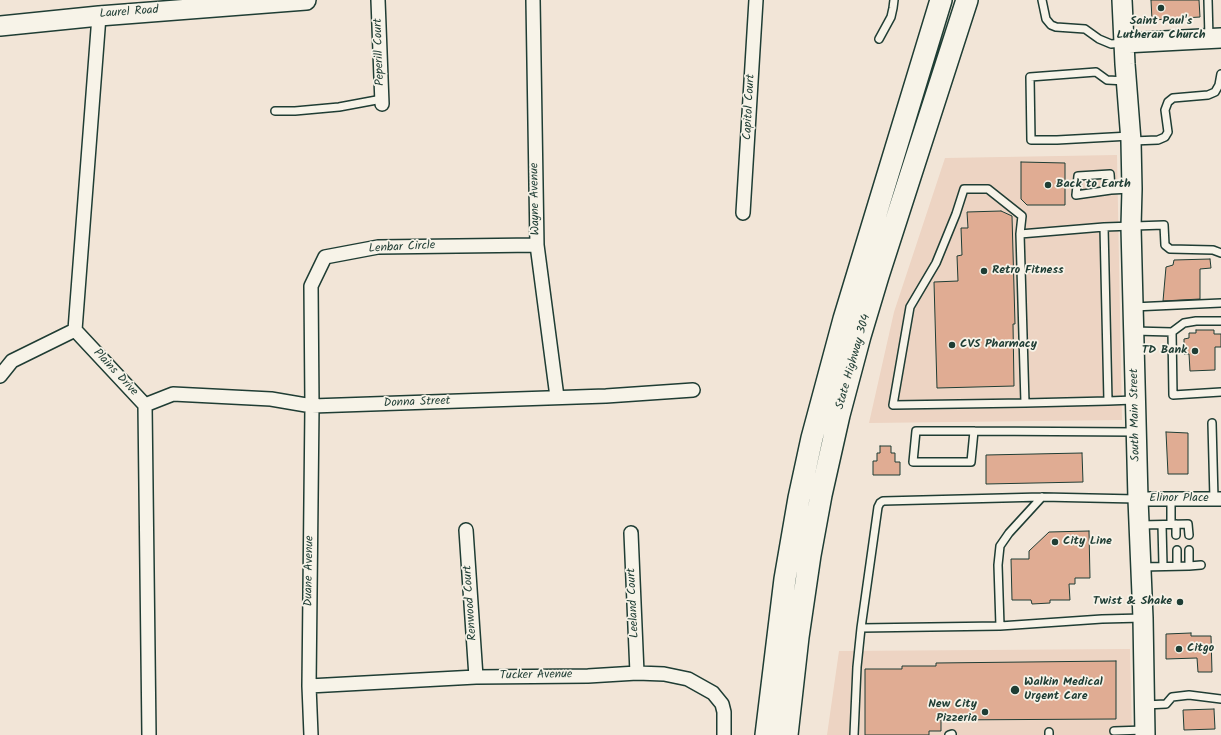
<!DOCTYPE html>
<style>
body{margin:0}
canvas{display:block;background:#f2e5d7}
</style>
<canvas width="1221" height="735"></canvas>
<script>
const c = document.querySelector('canvas').getContext('2d');
c.lineJoin = 'round';
function paint(path, color) { c.fillStyle = color; c.fill(path, 'evenodd'); }
const shape = rows => new Path2D(rows.map(r => 'M' + r).join(''));
function stroke(path, color, width, dash) { c.strokeStyle = color; c.lineWidth = width; c.lineCap = dash ? 'butt' : 'round'; c.setLineDash(dash || []); c.stroke(path); }
function drawText(font, color, halo, rows, align = 'center') {
  c.font = font + ' Kalam,sans-serif'; c.lineWidth = 3.5; c.setLineDash([]); c.textBaseline = 'middle'; c.strokeStyle = halo; c.fillStyle = color; for (const [text, x, y, turn = 0] of rows) {
    c.save(); c.translate(x, y); c.rotate((+turn || 0) * Math.PI / 180); c.textAlign = isNaN(turn) ? turn : align; if (halo) c.strokeText(text, 0, 0); c.fillText(text, 0, 0); c.restore();
  }
}
const built = shape([
 [1117,155,1122,420,869,423,894,312,945,158],
 [1130,649,1132,735,827,735,839,651]
]);
const building = shape([
 [1151,0,1199,0,1200,17,1152,20,1151,0],
 [1021,162,1065,163,1065,205,1027,205,1021,199,1021,162],
 [1001,211,1012,216,1015,324,1013,324,1014,386,937,388,934,282,958,281,957,256,962,255,961,228,968,228,967,212,1001,211],
 [1210,259,1211,268,1200,269,1200,299,1163,301,1166,267,1173,265,1174,260,1210,259],
 [1196,330,1214,330,1214,334,1221,334,1221,347,1215,347,1215,370,1190,371,1189,354,1184,354,1184,339,1189,338,1189,333,1196,333,1196,330],
 [1166,432,1188,433,1188,474,1168,474,1166,432],
 [880,446,891,446,891,453,895,453,895,462,900,462,900,475,873,475,873,461,877,461,877,453,880,453,880,446],
 [1082,453,1083,482,986,484,986,455,1082,453],
 [1089,531,1090,578,1075,578,1075,584,1069,584,1070,600,1050,600,1050,603,1032,604,1031,600,1012,600,1011,559,1029,559,1029,551,1049,532,1089,531],
 [1191,633,1191,636,1211,636,1212,672,1198,672,1197,658,1166,659,1166,634,1191,633],
 [1116,661,1116,719,941,720,941,731,929,731,929,735,865,735,865,669,902,669,902,666,936,666,936,663,1116,661],
 [1214,709,1215,729,1184,730,1183,710,1214,709]
]);
const lane = shape([
 [1042,0,1046,19,1051,25,1056,27,1085,29,1099,39,1111,44,1124,43],
 [1208,0,1209,38],
 [879,39,891,17,893,8,894,0],
 [1126,81,1107,80,1096,72,1030,77,1031,140,1057,140,1130,136],
 [275,111,295,111,339,107,382,99],
 [1132,141,1158,140,1165,137,1168,132,1165,110,1168,102,1173,98,1208,95,1215,92,1219,85,1221,74],
 [1111,190,1110,174,1078,176,1076,195,1111,190,1131,189],
 [1104,227,1108,401,1025,403,1020,234,1104,227,1164,225,1165,245,1170,249,1213,250,1221,253],
 [1020,234,1022,216,988,189,964,189,956,214,936,263,910,307,893,405,1025,403],
 [1133,307,1221,303],
 [1134,331,1172,332,1184,323,1196,321,1221,321],
 [1172,332,1173,395,1221,392],
 [1108,401,1134,400],
 [1212,423,1214,499],
 [974,431,971,462,913,462,916,431,974,431,1136,432],
 [1137,499,1042,497,883,501,880,503,878,507,861,628,1000,626,1102,619,1143,618],
 [1171,499,1171,524],
 [1176,524,1176,535],
 [1140,525,1188,524,1189,535],
 [1162,525,1163,566],
 [1177,550,1177,566],
 [1189,566,1201,565],
 [1141,567,1189,566,1189,550],
 [1000,626,998,565,1000,546,1009,533,1042,497],
 [1145,705,1166,704,1172,697,1189,695,1221,699],
 [1114,731,1145,730],
 [1049,732,1049,735],
 [854,735,857,667,861,628],
 [949,735,952,734]
]);
const street = shape([
 [378,0,382,104],
 [533,0,537,245,557,397],
 [99,16,75,330,145,405,149,735],
 [743,213,756,0],
 [0,376,12,361,75,330],
 [145,405,173,394,271,399,312,406,606,396,693,390],
 [1138,499,1221,499],
 [466,530,476,677],
 [631,533,637,673],
 [309,686,476,677,588,676,637,673,664,674,688,679,713,693,722,704,724,712,724,735],
 [311,735,309,686,312,406,311,286,325,257,378,247,537,245]
]);
const secondary = shape([
 [1122,0,1125,64,1131,141,1132,189,1131,227,1138,499,1143,618,1145,735],
 [0,26,99,16,306,0],
 [1124,43,1221,38]
]);
const primary = shape([
 [766,735,785,579,799,498,812,438,844,319,941,0],
 [787,735,798,637,810,555,821,495,839,415,860,336,878,276,967,0]
]);
const markers = [
 [1161,8,4,"#1f3d34"],
 [1048,185,4,"#1f3d34"],
 [984,271,4,"#1f3d34"],
 [952,345,4,"#1f3d34"],
 [1195,351,4,"#1f3d34"],
 [1055,542,4,"#1f3d34"],
 [1180,602,4,"#1f3d34"],
 [1179,649,4,"#1f3d34"],
 [1015,690,5,"#1f3d34"],
 [985,712,4,"#1f3d34"]
];
const streetNames = [
 ["Laurel Road",129,13,-4],
 ["Peperill Court",380,52,-92],
 ["Capitol Court",750,107,-87],
 ["Wayne Avenue",536,199,-91],
 ["Lenbar Circle",402,248,-3],
 ["State Highway 304",854,362,-74],
 ["Plains Drive",115,373,47],
 ["Donna Street",417,403,-2],
 ["South Main Street",1136,415,-91],
 ["Elinor Place",1179,499],
 ["Duane Avenue",310,571,-89],
 ["Renwood Court",471,603,-94],
 ["Leeland Court",634,603,-93],
 ["Tucker Avenue",536,676,-1]
];
const poiNames = [
 ["Saint Paul's",1161,22,"center"],
 ["Lutheran Church",1161,36,"center"],
 ["Back to Earth",1056,185],
 ["Retro Fitness",992,271],
 ["CVS Pharmacy",960,345],
 ["TD Bank",1187,351,"right"],
 ["City Line",1063,542],
 ["Twist & Shake",1172,602,"right"],
 ["Citgo",1187,649],
 ["Walkin Medical",1024,683],
 ["Urgent Care",1024,697],
 ["New City",977,705,"right"],
 ["Pizzeria",977,719,"right"]
];
paint(built, '#edd4c3');
paint(building, '#e0ac93');
stroke(building, '#1f3d34', 1);
stroke(lane, '#1f3d34', 10);
stroke(street, '#1f3d34', 16);
stroke(secondary, '#1f3d34', 22);
stroke(primary, '#1f3d34', 24);
stroke(lane, '#f7f3e8', 7);
stroke(street, '#f7f3e8', 13);
stroke(secondary, '#f7f3e8', 19);
stroke(primary, '#f7f3e8', 21);
for (const [x, y, r, color] of markers) { const dot = new Path2D(); dot.arc(x, y, r, 0, 2 * Math.PI); c.fillStyle = color; c.fill(dot); stroke(dot, '#f7f3e8', 1.5); }
drawText('12px', '#1f3d34', '#f7f3e8', streetNames);
drawText('bold 12px', '#1f3d34', '#f7f3e8', poiNames, 'left');
</script>
